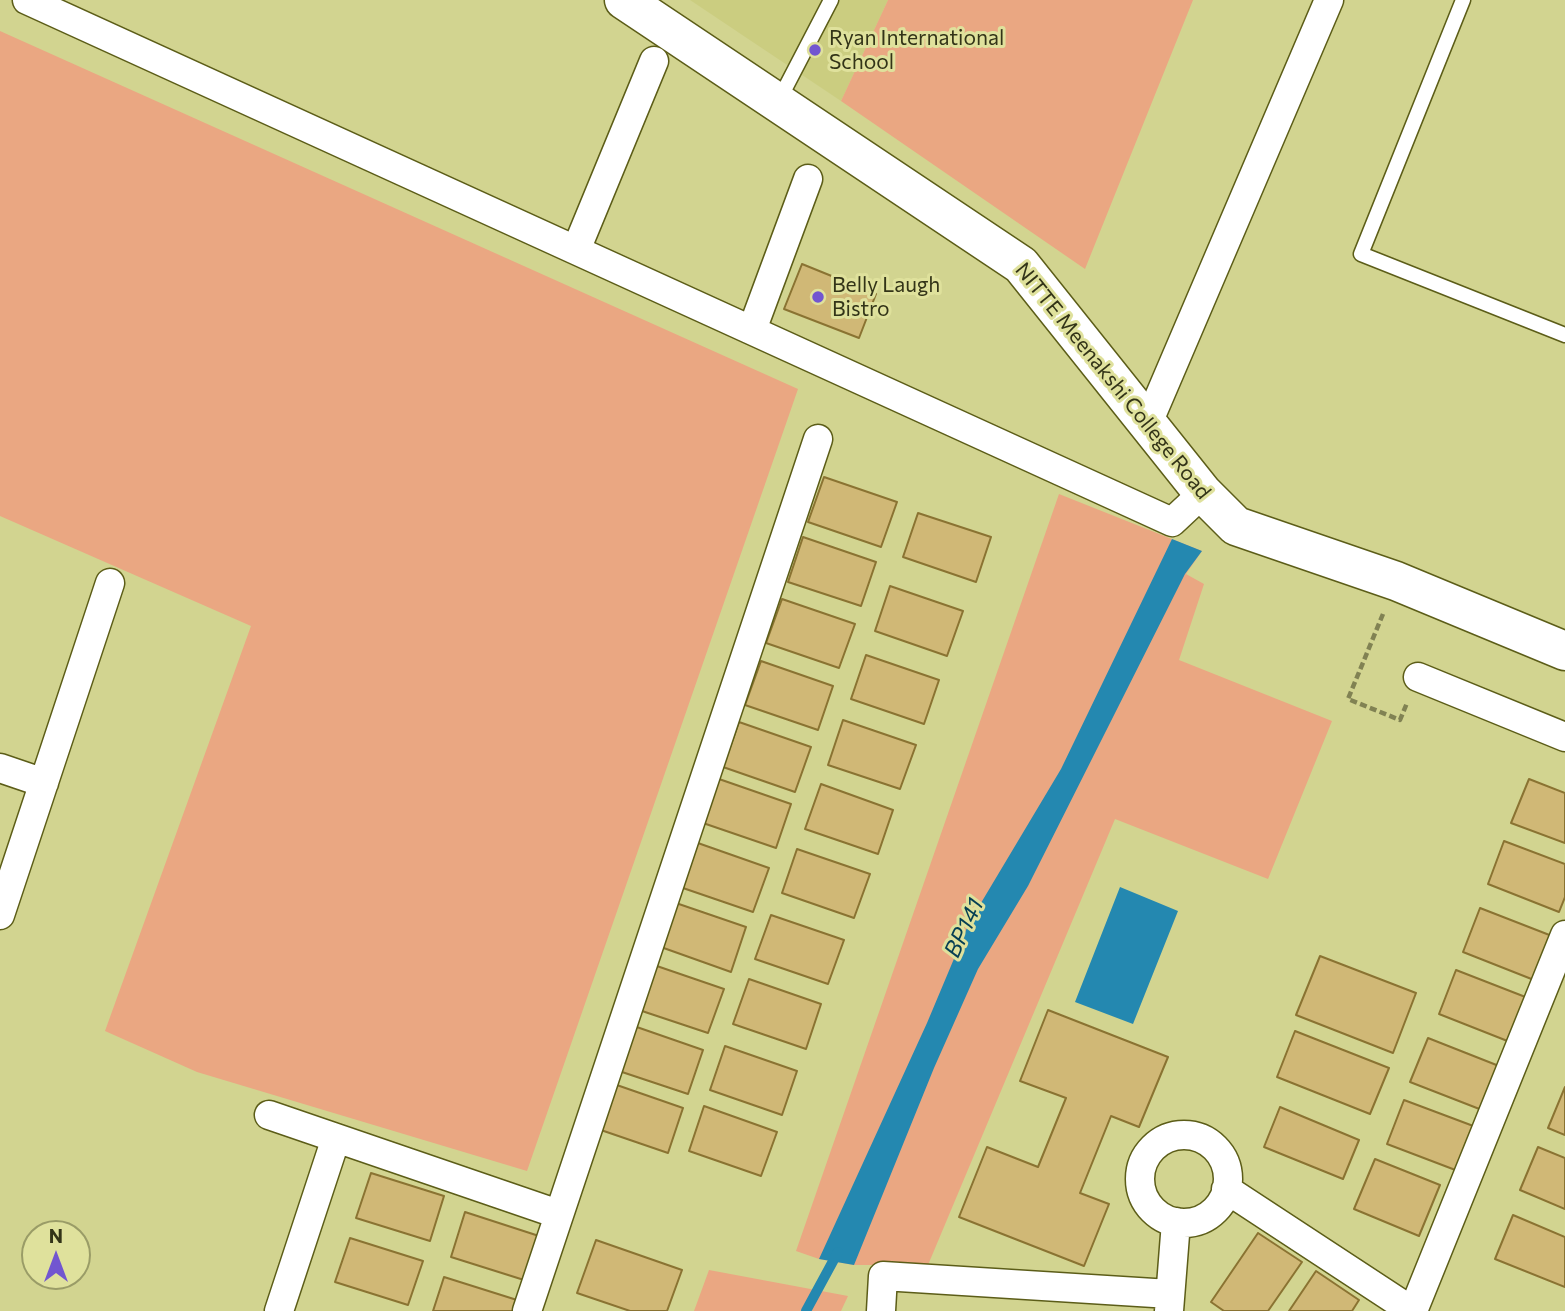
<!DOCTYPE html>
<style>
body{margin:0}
#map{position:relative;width:1565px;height:1311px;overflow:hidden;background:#d2d490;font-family:Commissioner,sans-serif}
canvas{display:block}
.north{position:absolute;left:21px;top:1220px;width:70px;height:70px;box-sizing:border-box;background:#dfe19c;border:2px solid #9a9c67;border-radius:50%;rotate:0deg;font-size:19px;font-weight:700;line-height:28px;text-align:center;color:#333418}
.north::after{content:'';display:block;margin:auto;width:24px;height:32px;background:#7256d0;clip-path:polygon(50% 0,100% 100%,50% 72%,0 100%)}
</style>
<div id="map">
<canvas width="1565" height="1311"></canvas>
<div class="north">N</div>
</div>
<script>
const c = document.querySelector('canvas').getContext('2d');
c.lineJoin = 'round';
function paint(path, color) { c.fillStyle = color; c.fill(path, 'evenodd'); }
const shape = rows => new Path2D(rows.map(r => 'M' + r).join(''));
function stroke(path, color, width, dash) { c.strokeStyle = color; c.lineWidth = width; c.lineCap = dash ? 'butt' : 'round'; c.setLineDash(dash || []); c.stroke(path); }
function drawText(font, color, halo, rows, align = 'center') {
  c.font = font + ' Commissioner,sans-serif'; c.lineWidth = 6; c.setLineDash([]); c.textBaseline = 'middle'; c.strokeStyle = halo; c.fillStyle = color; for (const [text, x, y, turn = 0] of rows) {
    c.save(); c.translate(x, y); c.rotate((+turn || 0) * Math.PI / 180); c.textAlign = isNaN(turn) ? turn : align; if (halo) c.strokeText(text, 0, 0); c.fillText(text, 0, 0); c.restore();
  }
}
const built = shape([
 [690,0,888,0,841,101]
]);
const green = shape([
 [888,0,1193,0,1085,269,841,101],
 [0,31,798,389,527,1171,197,1072,105,1031,251,626,0,516],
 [1059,494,1202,551,1186,574,1204,584,1179,660,1332,721,1268,879,1115,819,928,1265,854,1265,819,1259,796,1251],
 [709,1270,848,1296,841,1311,694,1311]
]);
const water = shape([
 [1172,539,1202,551,1185,574,1028,886,978,969,934,1068,854,1265,819,1259,927,1023,969,923,1061,769],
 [1120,887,1178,911,1133,1024,1075,1002]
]);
const stream = shape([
 [806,1311,838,1252]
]);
const building = shape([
 [802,264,876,294,859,338,784,309,802,264],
 [824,477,897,502,881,547,808,522,824,477],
 [918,513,991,537,976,582,903,557,918,513],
 [803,537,876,562,861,606,788,582,803,537],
 [890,586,963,611,947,656,875,631,890,586],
 [782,599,855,624,839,668,766,643,782,599],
 [866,655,939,680,924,724,851,699,866,655],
 [761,661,833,686,818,730,745,705,761,661],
 [843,720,916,745,900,789,828,765,843,720],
 [739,722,811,747,795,792,723,767,739,722],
 [719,779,791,804,776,848,703,823,719,779],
 [1529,779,1565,793,1565,843,1511,823,1529,779],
 [821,784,893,810,878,854,805,829,821,784],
 [1504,841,1565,864,1565,897,1559,912,1488,884,1504,841],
 [695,842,769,868,753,912,680,887,695,842],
 [797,849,870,874,854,918,782,893,797,849],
 [673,902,746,927,731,972,658,946,673,902],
 [1480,908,1552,936,1534,980,1463,952,1480,908],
 [771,915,844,940,828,984,755,959,771,915],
 [1320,956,1416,993,1393,1053,1296,1015,1320,956],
 [651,964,724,989,708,1033,636,1009,651,964],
 [1456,970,1528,998,1510,1042,1439,1014,1456,970],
 [749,979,821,1004,806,1049,733,1024,749,979],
 [1048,1010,1168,1057,1139,1127,1111,1116,1080,1193,1109,1204,1084,1266,959,1217,987,1147,1038,1167,1066,1098,1020,1081,1048,1010],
 [631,1025,703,1050,688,1094,616,1070,631,1025],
 [1295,1031,1389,1068,1370,1114,1277,1077,1295,1031],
 [1428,1038,1499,1066,1482,1110,1410,1082,1428,1038],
 [725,1046,797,1071,782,1115,710,1090,725,1046],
 [611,1083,683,1108,668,1153,595,1128,611,1083],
 [1565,1087,1565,1135,1548,1128,1565,1087],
 [1404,1100,1476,1127,1458,1171,1387,1144,1404,1100],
 [704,1106,777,1132,761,1176,689,1151,704,1106],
 [1280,1107,1359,1140,1343,1179,1264,1147,1280,1107],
 [1538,1147,1565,1158,1565,1209,1520,1190,1538,1147],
 [1375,1159,1440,1185,1419,1236,1354,1209,1375,1159],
 [371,1173,444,1196,430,1241,356,1218,371,1173],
 [465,1212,539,1236,524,1280,451,1257,465,1212],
 [1513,1215,1565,1237,1565,1287,1495,1259,1513,1215],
 [1258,1233,1302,1262,1268,1311,1224,1311,1211,1302,1258,1233],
 [350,1238,423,1261,408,1305,335,1282,350,1238],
 [596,1240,682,1270,667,1311,630,1311,577,1293,596,1240],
 [1316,1271,1359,1300,1352,1311,1289,1311,1316,1271],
 [444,1277,517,1300,514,1311,433,1311,444,1277]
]);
const path = shape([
 [1383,614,1348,699,1400,720,1407,703]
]);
const lane = shape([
 [1463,0,1361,254,1565,335],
 [778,102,831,0]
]);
const street = shape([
 [27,0,1172,522,1203,493],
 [576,250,654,61],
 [752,330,808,179],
 [1148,423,1329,0],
 [1418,677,1565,737],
 [0,768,44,783],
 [0,915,110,583],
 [269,1115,558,1214],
 '1140 1179a44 44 0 1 1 88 0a44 44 0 1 1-88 0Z',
 [1226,1189,1412,1311],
 [279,1311,336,1138],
 [527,1311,818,439],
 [881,1311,883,1276,1170,1294],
 [1169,1311,1176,1222],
 [1413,1311,1565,935]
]);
const secondary = shape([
 [624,0,1021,265,1203,493,1236,526,1396,581,1565,651]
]);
const markers = [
 [815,50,7,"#7256d0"],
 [818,297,7,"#7256d0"]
];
const poiNames = [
 ["Ryan International",829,38],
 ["School",829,62],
 ["Belly Laugh",832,285],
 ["Bistro",832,309]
];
const streetNames = [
 ["NITTE Meenakshi College Road",1113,381,51]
];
const waterNames = [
 ["BP141",964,928,-65]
];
paint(built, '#cbcd80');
paint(green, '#eaa782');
paint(water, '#2488b0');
stroke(stream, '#2488b0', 10);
paint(building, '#d0b876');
stroke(building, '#8a7332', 2);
stroke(lane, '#5c5d18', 17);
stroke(street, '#5c5d18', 31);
stroke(secondary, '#5c5d18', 41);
stroke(path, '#818253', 4.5, [7, 3.5]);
stroke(lane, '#fff', 14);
stroke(street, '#fff', 28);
stroke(secondary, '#fff', 38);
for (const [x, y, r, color] of markers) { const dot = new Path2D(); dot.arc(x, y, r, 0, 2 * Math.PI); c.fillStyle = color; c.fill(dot); stroke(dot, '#dfe19c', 2.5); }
drawText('21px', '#333418', '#dfe19c', poiNames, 'left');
drawText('21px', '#333418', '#dfe19c', streetNames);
drawText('italic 23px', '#053e53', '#dfe19c', waterNames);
</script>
